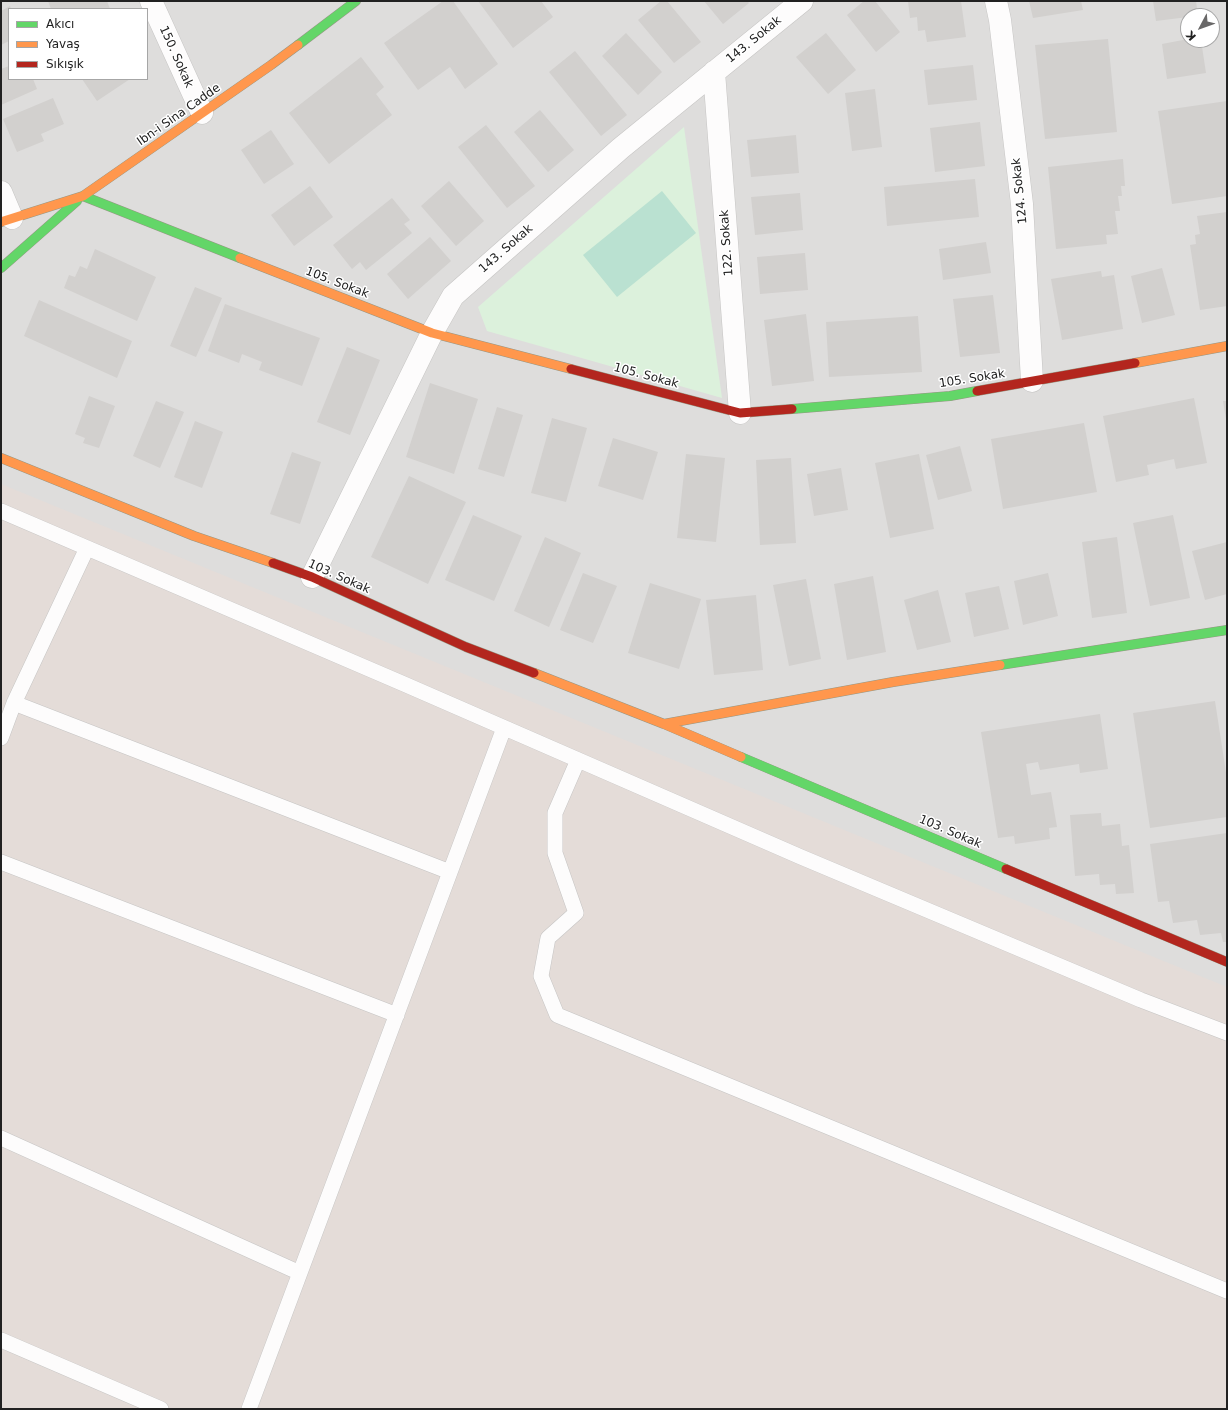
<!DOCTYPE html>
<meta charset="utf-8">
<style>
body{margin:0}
#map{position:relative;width:1228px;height:1410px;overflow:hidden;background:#efedeb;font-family:"DejaVu Sans",sans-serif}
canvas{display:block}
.frame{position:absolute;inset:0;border:2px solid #212121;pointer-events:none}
.legend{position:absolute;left:8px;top:8px;width:140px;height:72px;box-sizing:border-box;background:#fff;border:1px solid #a6a6a6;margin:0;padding:5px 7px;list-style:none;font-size:12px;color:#212121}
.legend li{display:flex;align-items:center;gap:8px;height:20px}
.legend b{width:20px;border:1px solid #a6a6a6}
.north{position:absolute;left:1180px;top:8px;width:40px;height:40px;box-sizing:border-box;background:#fff;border:1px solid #a6a6a6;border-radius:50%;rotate:229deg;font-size:11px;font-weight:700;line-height:16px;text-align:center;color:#212121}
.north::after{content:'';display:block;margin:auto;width:14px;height:18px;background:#696868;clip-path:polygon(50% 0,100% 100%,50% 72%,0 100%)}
</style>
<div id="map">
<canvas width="1228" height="1410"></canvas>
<div class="frame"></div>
<ul class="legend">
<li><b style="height:5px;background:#63d668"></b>Akıcı</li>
<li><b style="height:5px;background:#ff974d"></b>Yavaş</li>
<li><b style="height:5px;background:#b3261e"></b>Sıkışık</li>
</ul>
<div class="north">K</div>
</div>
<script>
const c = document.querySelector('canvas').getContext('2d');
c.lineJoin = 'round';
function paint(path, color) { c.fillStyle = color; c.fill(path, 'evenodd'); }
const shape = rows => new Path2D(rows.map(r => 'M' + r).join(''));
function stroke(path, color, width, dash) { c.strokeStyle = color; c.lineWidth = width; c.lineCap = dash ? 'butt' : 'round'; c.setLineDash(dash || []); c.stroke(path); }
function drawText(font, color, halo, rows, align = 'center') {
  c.font = font + ' "DejaVu Sans",sans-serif'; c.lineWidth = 3; c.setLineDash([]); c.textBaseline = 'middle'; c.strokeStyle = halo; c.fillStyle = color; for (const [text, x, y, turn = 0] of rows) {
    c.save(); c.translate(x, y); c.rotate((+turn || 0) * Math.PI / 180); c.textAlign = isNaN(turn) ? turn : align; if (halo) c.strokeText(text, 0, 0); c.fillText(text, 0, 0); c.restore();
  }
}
const residential = shape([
 [1,1,1227,1,1227,1409,1,1409],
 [9,9,147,9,147,79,9,79],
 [1188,16,1212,16,1212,40,1188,40]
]);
const military = shape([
 [1,484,1227,987,1227,1409,1,1409]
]);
const park = shape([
 [684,127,722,398,487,331,478,307]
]);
const pitch = shape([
 [662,191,696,233,617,297,583,255]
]);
const building = shape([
 [48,1,107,1,110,9,51,9],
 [443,1,453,1,498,64,465,89,450,67,418,90,384,43],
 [478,1,541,1,553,17,513,48],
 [661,1,667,1,701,42,674,63,638,20],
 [704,1,747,1,749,3,723,24],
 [864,1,875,1,900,32,876,52,847,15],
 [908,1,961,1,966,37,927,42,925,30,918,31,917,17,910,18],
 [1029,1,1081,1,1083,10,1033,18],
 [1153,1,1196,1,1198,16,1188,16,1188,17,1156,21],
 [10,6,11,9,9,9,9,41,1,45,1,11],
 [626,33,662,72,638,95,602,56],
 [826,33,856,70,828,94,796,57],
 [1108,39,1117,132,1045,139,1035,45],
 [1188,39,1201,40,1206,73,1167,79,1162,44],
 [575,51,627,115,601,136,549,72],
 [361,57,384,87,376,94,392,115,329,164,289,113],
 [973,65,977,100,928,105,924,70],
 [9,66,9,79,33,79,37,89,1,105,1,69],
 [82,79,130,79,97,101],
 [875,89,882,147,852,151,845,93],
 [53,98,64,124,41,134,44,141,17,152,3,119],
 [1227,101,1227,196,1172,204,1158,111],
 [540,110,574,150,548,172,514,132],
 [980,122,985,166,935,172,930,128],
 [486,125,535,186,507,208,458,147],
 [271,130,294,164,264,184,241,150],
 [796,135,799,173,751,177,747,140],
 [1123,159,1125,186,1121,186,1122,196,1118,196,1120,211,1115,211,1118,234,1106,235,1107,244,1056,249,1048,167],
 [975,179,979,217,887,226,884,187],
 [449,181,484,221,456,246,421,206],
 [310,186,333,217,294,246,271,215],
 [800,193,803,230,755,235,751,197],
 [392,198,410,220,404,224,412,233,366,270,360,262,352,269,333,245],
 [1227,212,1227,306,1200,310,1190,245,1196,244,1195,235,1200,234,1197,216],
 [430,237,451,261,408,299,387,274],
 [986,242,991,273,943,280,939,249],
 [95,249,156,277,137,321,64,288,69,275,75,277,80,266,87,269],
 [805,253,808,290,760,294,757,257],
 [1162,268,1175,315,1142,323,1131,276],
 [1101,271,1102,277,1114,275,1123,329,1062,340,1051,279],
 [195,287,222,298,196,357,170,346],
 [993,295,1000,353,960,357,953,299],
 [39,300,132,341,117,378,24,336],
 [225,304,320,338,302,386,259,370,262,362,242,354,239,363,208,351],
 [806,314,814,381,772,386,764,320],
 [918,316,922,372,829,377,826,322],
 [347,347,380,360,350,435,317,422],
 [430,383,478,399,454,474,406,457],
 [89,396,115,406,99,448,83,443,85,438,75,434],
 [1194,398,1207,463,1176,469,1174,459,1147,465,1149,475,1116,482,1103,416],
 [156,401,184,412,160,468,133,456],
 [1223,401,1227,401,1227,418,1226,419],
 [497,407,523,415,504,477,478,469],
 [552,418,587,428,566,502,531,493],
 [195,421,223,432,202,488,174,477],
 [1084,423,1097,492,1003,509,991,439],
 [613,438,658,452,643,500,598,486],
 [960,446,972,491,938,500,926,455],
 [292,452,321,462,300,524,270,514],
 [686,454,725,458,716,542,677,538],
 [919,454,934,529,890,538,875,463],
 [791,458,796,543,760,545,756,460],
 [841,468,848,510,814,516,807,474],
 [409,476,466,502,428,584,371,557],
 [473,515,522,536,494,601,445,580],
 [1173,515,1190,598,1150,606,1133,523],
 [545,537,581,553,549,627,514,611],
 [1117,537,1127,613,1092,618,1082,542],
 [1227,542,1227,594,1205,600,1192,551],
 [583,573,617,586,593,643,560,630],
 [1048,573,1058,616,1023,625,1014,581],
 [873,576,886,652,847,660,834,584],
 [806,579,821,659,789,666,773,585],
 [650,583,701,599,679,669,628,653],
 [999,586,1009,629,974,637,965,593],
 [938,590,951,642,917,650,904,600],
 [756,595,763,670,714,675,706,600],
 [1215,701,1227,779,1227,817,1150,828,1133,713],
 [1100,714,1108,769,1080,773,1079,764,1040,770,1038,762,1026,764,1031,795,1051,792,1057,827,1049,828,1050,839,1015,844,1014,836,998,838,981,732],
 [1101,813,1102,826,1120,824,1122,846,1129,845,1134,893,1116,894,1115,884,1100,885,1099,874,1075,876,1070,815],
 [1227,833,1227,942,1223,942,1221,933,1200,935,1197,920,1173,923,1169,901,1158,902,1150,844]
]);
const lane = shape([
 [1,511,404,684,801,857,1141,1000,1227,1033],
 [14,703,450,872],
 [1,738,14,703,87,548],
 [578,760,555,813,555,853,576,913,548,938,541,976,557,1015,1227,1291],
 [1,862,397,1015],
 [1,1138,300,1273],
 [1,1340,161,1409],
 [249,1409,504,728]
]);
const street = shape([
 [151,1,202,113],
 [996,1,1000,20,1022,204,1032,381],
 [714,72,740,413],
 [1,192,12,218],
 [312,577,432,333,453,296,621,148,802,1]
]);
const fast = shape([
 [298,45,356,1],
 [83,196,240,258],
 [1,268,77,201],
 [792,409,950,396,977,391],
 [1000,665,1227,630],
 [741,757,1006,869]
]);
const slow = shape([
 [1,222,83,196,271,65,298,45],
 [240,258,432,333,571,369],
 [1135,363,1227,346],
 [1,458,194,536,273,563],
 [534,673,664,724,741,757],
 [664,724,893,682,1000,665]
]);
const jam = shape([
 [571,369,740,413,792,409],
 [977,391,1135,363],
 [273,563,312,577,466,647,534,673],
 [1006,869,1227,962]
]);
const streetNames = [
 ["143. Sokak",754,40,-39],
 ["150. Sokak",176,57,66],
 ["Ibn-i Sina Cadde",179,115,-35],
 ["124. Sokak",1020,191,-96],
 ["122. Sokak",727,243,-94],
 ["143. Sokak",506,249,-41],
 ["105. Sokak",337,283,21],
 ["105. Sokak",646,376,15],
 ["105. Sokak",972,379,-9],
 ["103. Sokak",339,577,24],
 ["103. Sokak",950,832,23]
];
paint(residential, '#dedddc');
paint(military, '#e4dcd8');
paint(park, '#dcf1dc');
paint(pitch, '#bae1d1');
paint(building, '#d2d0ce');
stroke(lane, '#c6c5c4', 16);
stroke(street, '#c6c5c4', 23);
stroke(fast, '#969784', 10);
stroke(slow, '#969784', 10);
stroke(jam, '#969784', 10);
stroke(lane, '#fdfcfc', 15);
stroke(street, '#fdfcfc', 22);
stroke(fast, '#63d668', 9);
stroke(slow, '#ff974d', 9);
stroke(jam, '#b3261e', 9);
drawText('12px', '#212121', '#fff', streetNames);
</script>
